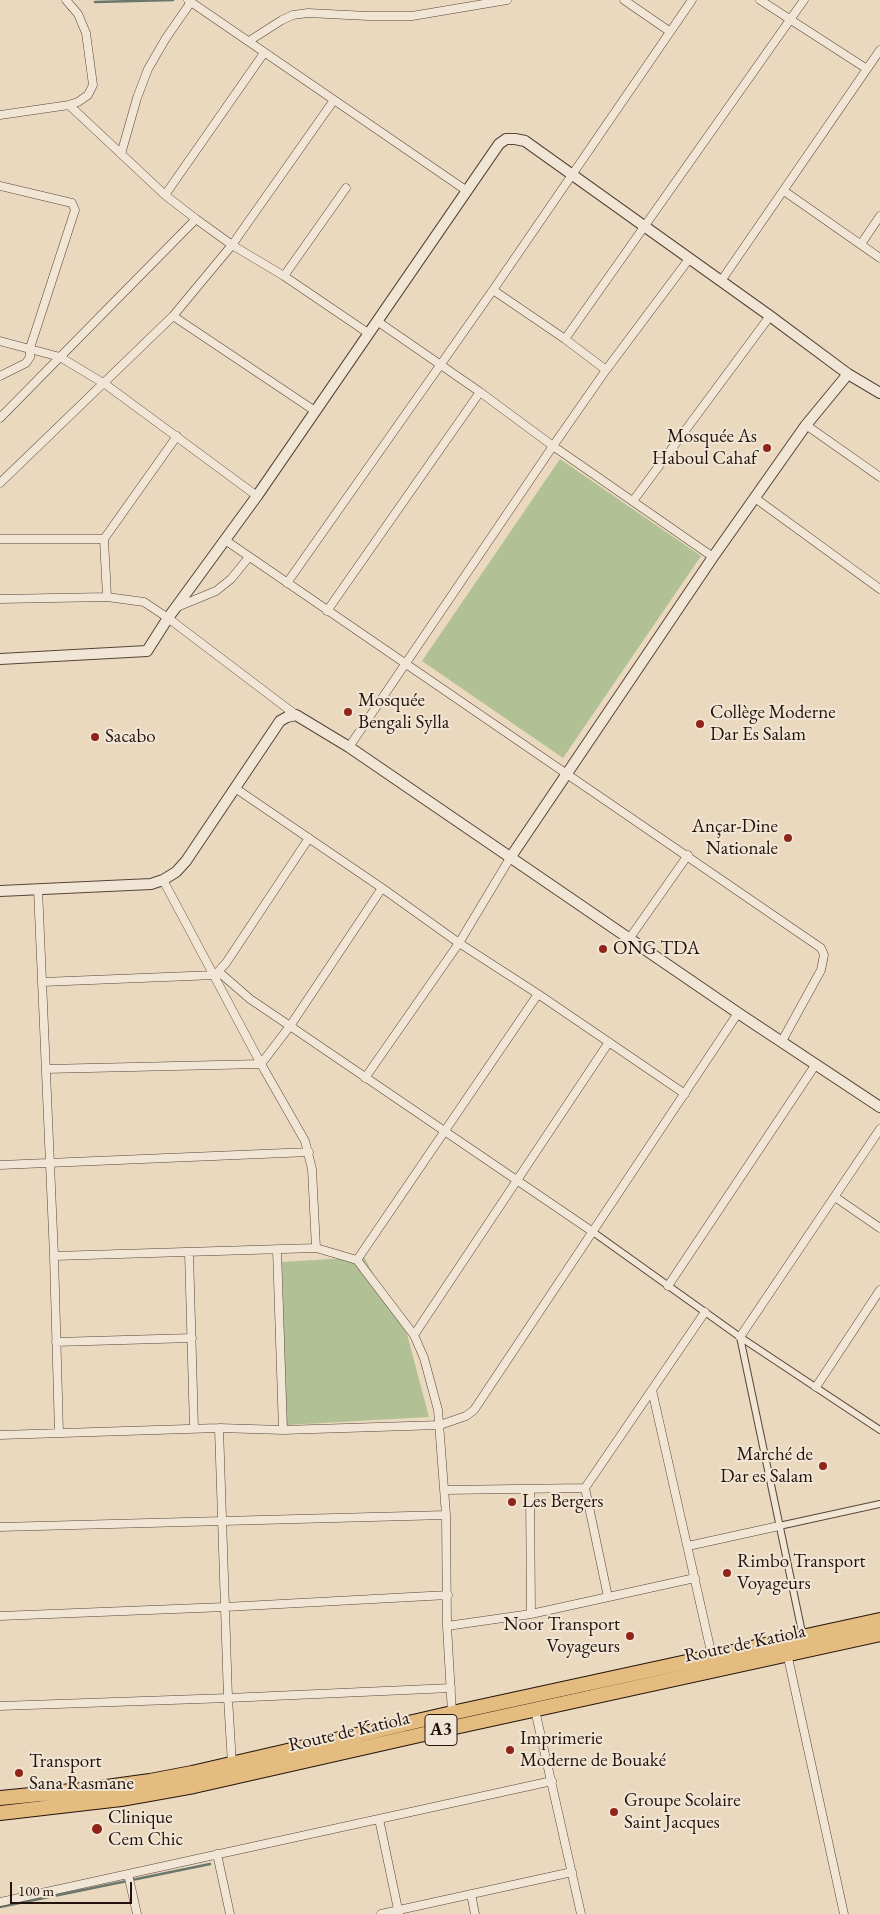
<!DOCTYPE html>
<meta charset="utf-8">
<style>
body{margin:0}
#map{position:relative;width:880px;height:1914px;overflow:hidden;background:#ead9be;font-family:"EB Garamond",serif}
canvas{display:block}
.scale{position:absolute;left:10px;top:1882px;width:122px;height:22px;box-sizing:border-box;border:2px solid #24130c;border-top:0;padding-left:6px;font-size:15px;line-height:18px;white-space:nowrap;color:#24130c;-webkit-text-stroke:4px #f1e6d5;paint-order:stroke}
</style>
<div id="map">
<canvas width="880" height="1914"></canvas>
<div class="scale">100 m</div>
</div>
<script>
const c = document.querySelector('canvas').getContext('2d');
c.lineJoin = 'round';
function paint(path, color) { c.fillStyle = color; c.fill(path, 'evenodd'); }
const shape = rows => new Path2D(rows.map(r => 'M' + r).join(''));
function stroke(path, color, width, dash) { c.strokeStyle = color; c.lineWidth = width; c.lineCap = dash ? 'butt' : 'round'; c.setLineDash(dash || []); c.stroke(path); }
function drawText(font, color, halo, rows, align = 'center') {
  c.font = font + ' "EB Garamond",serif'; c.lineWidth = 4; c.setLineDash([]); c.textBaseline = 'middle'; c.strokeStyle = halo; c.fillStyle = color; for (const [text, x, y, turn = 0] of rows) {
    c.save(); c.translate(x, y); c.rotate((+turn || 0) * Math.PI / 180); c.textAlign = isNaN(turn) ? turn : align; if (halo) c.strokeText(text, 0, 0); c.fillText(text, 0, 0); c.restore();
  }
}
const green = shape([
 [560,459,701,556,563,758,422,661],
 [364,1257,407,1334,429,1417,287,1425,282,1262]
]);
const stream = shape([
 [95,2,173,0],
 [0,1907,210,1864]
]);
const pedestrian = shape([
 [593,1232,740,1337,880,1430],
 [740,1337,803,1637],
 [779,1526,880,1504]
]);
const minor = shape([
 [188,0,467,191],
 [624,0,669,31],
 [760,0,867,69],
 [249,41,282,20,293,15,308,13,368,16,412,16,507,0],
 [69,105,165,195,196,219,232,245,284,276,368,333],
 [0,115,69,105,78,102,88,95,93,85,86,33,78,14,66,0],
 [121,154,137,98,148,69,166,38,191,2],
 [0,186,72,203,75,210,30,348,30,357,26,363,0,376],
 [784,191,880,258],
 [165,195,264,53],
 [861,244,880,216],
 [284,276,346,188],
 [721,281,880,50],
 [493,290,565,339,606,370],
 [173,316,315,411],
 [377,321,480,392,553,446,713,557],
 [565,339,804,0],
 [0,341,60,357,105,384,257,496],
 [0,418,196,219],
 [806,425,880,477],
 [0,483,173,316,232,245,334,100],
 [755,498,880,589],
 [633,501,770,316],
 [0,539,104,539],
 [225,540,821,948,824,955,821,970,782,1041],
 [287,583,493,290,692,0],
 [107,597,104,539,177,436],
 [0,599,107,597,144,602,168,618,296,715],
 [177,607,216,591,231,579,249,557],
 [327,611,480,392],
 [349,747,553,446,606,370,689,259],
 [235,788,382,888,459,943,538,994,685,1094],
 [163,880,261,1064,305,1141,312,1169,316,1248],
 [38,889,54,1256,59,1433],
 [629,939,688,855],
 [219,972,250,999,290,1026,593,1232],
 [42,982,215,975,226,963,309,838],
 [46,1069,261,1064,290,1026,382,888],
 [365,1078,459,943,510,858],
 [0,1165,309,1152],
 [835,1197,880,1228],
 [277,1249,283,1430],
 [189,1252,194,1429],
 [54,1256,316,1248,357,1260,414,1335,424,1358,438,1410,446,1515,447,1626,452,1713],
 [357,1260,538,994],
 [668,1286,816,1064],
 [414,1335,609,1042],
 [740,1337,880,1129],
 [56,1342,192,1338],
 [816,1387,880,1290],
 [652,1390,712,1656],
 [219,1428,228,1698,232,1764],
 [0,1435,219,1428,283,1430,440,1425,466,1416,474,1410,738,1013],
 [585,1488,608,1597],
 [530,1489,531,1614],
 [445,1490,585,1488,705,1312],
 [0,1527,446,1515],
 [688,1546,779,1526],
 [0,1616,225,1607,448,1595],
 [447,1626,531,1614,695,1578],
 [787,1653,844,1914],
 [0,1706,228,1698,451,1688],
 [535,1710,581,1914],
 [379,1819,399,1914],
 [217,1854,230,1914],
 [128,1874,137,1914],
 [471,1894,475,1914],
 [0,1902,552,1781],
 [381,1914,572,1872]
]);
const tertiary = shape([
 [0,659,147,651,168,618,257,496,499,144,506,139,515,139,525,141,770,316,848,374,880,393],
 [510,858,713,557,806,425,848,374],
 [0,891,151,884,163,880,176,872,186,861,280,721,287,717,296,715,349,747,738,1013,880,1107]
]);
const trunk = shape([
 [0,1798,92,1789,150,1781,192,1773,452,1713,880,1620],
 [0,1813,121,1799,194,1786,455,1727,880,1634]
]);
const markers = [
 [767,448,5,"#8f2418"],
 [348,712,5,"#8f2418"],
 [700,724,5,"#8f2418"],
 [95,737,5,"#8f2418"],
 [788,838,5,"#8f2418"],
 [603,949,5,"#8f2418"],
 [823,1466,5,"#8f2418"],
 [512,1502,5,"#8f2418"],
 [727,1573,5,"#8f2418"],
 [630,1636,5,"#8f2418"],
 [510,1750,5,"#8f2418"],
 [19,1773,5,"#8f2418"],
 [614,1812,5,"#8f2418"],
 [97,1829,6,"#8f2418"]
];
const shields = [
 [441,1730,32]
];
const shieldNames = [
 ["A3",441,1730]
];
const poiNames = [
 ["Mosquée As",757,437,"right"],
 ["Haboul Cahaf",757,459,"right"],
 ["Mosquée",358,701],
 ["Bengali Sylla",358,723],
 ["Collège Moderne",710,713],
 ["Dar Es Salam",710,735],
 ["Sacabo",105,737],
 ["Ançar-Dine",778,827,"right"],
 ["Nationale",778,849,"right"],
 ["ONG TDA",613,949],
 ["Marché de",813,1455,"right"],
 ["Dar es Salam",813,1477,"right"],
 ["Les Bergers",522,1502],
 ["Rimbo Transport",737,1562],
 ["Voyageurs",737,1584],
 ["Noor Transport",620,1625,"right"],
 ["Voyageurs",620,1647,"right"],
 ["Imprimerie",520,1739],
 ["Moderne de Bouaké",520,1761],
 ["Transport",29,1762],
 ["Sana Rasmane",29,1784],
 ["Groupe Scolaire",624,1801],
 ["Saint Jacques",624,1823],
 ["Clinique",108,1818],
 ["Cem Chic",108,1840]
];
const streetNames = [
 ["Route de Katiola",745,1644,-12],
 ["Route de Katiola",349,1732,-13]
];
paint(green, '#b2c095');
stroke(stream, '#6a776d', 2.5);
stroke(pedestrian, '#564438', 8);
stroke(minor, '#564438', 9);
stroke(tertiary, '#564438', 12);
stroke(trunk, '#24130c', 16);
stroke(pedestrian, '#f1e6d5', 6);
stroke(minor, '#f1e6d5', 8);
stroke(tertiary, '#f1e6d5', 10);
stroke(trunk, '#e5bc7f', 14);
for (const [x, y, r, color] of markers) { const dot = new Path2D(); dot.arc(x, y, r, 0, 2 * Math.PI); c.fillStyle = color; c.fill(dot); stroke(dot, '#f1e6d5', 2); }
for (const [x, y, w] of shields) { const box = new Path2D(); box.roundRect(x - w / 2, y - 15.5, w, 31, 4); c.fillStyle = '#f1e6d5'; c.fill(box); stroke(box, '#24130c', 1); }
drawText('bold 18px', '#24130c', null, shieldNames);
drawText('19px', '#24130c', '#f1e6d5', poiNames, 'left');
drawText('19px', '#24130c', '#f1e6d5', streetNames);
</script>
